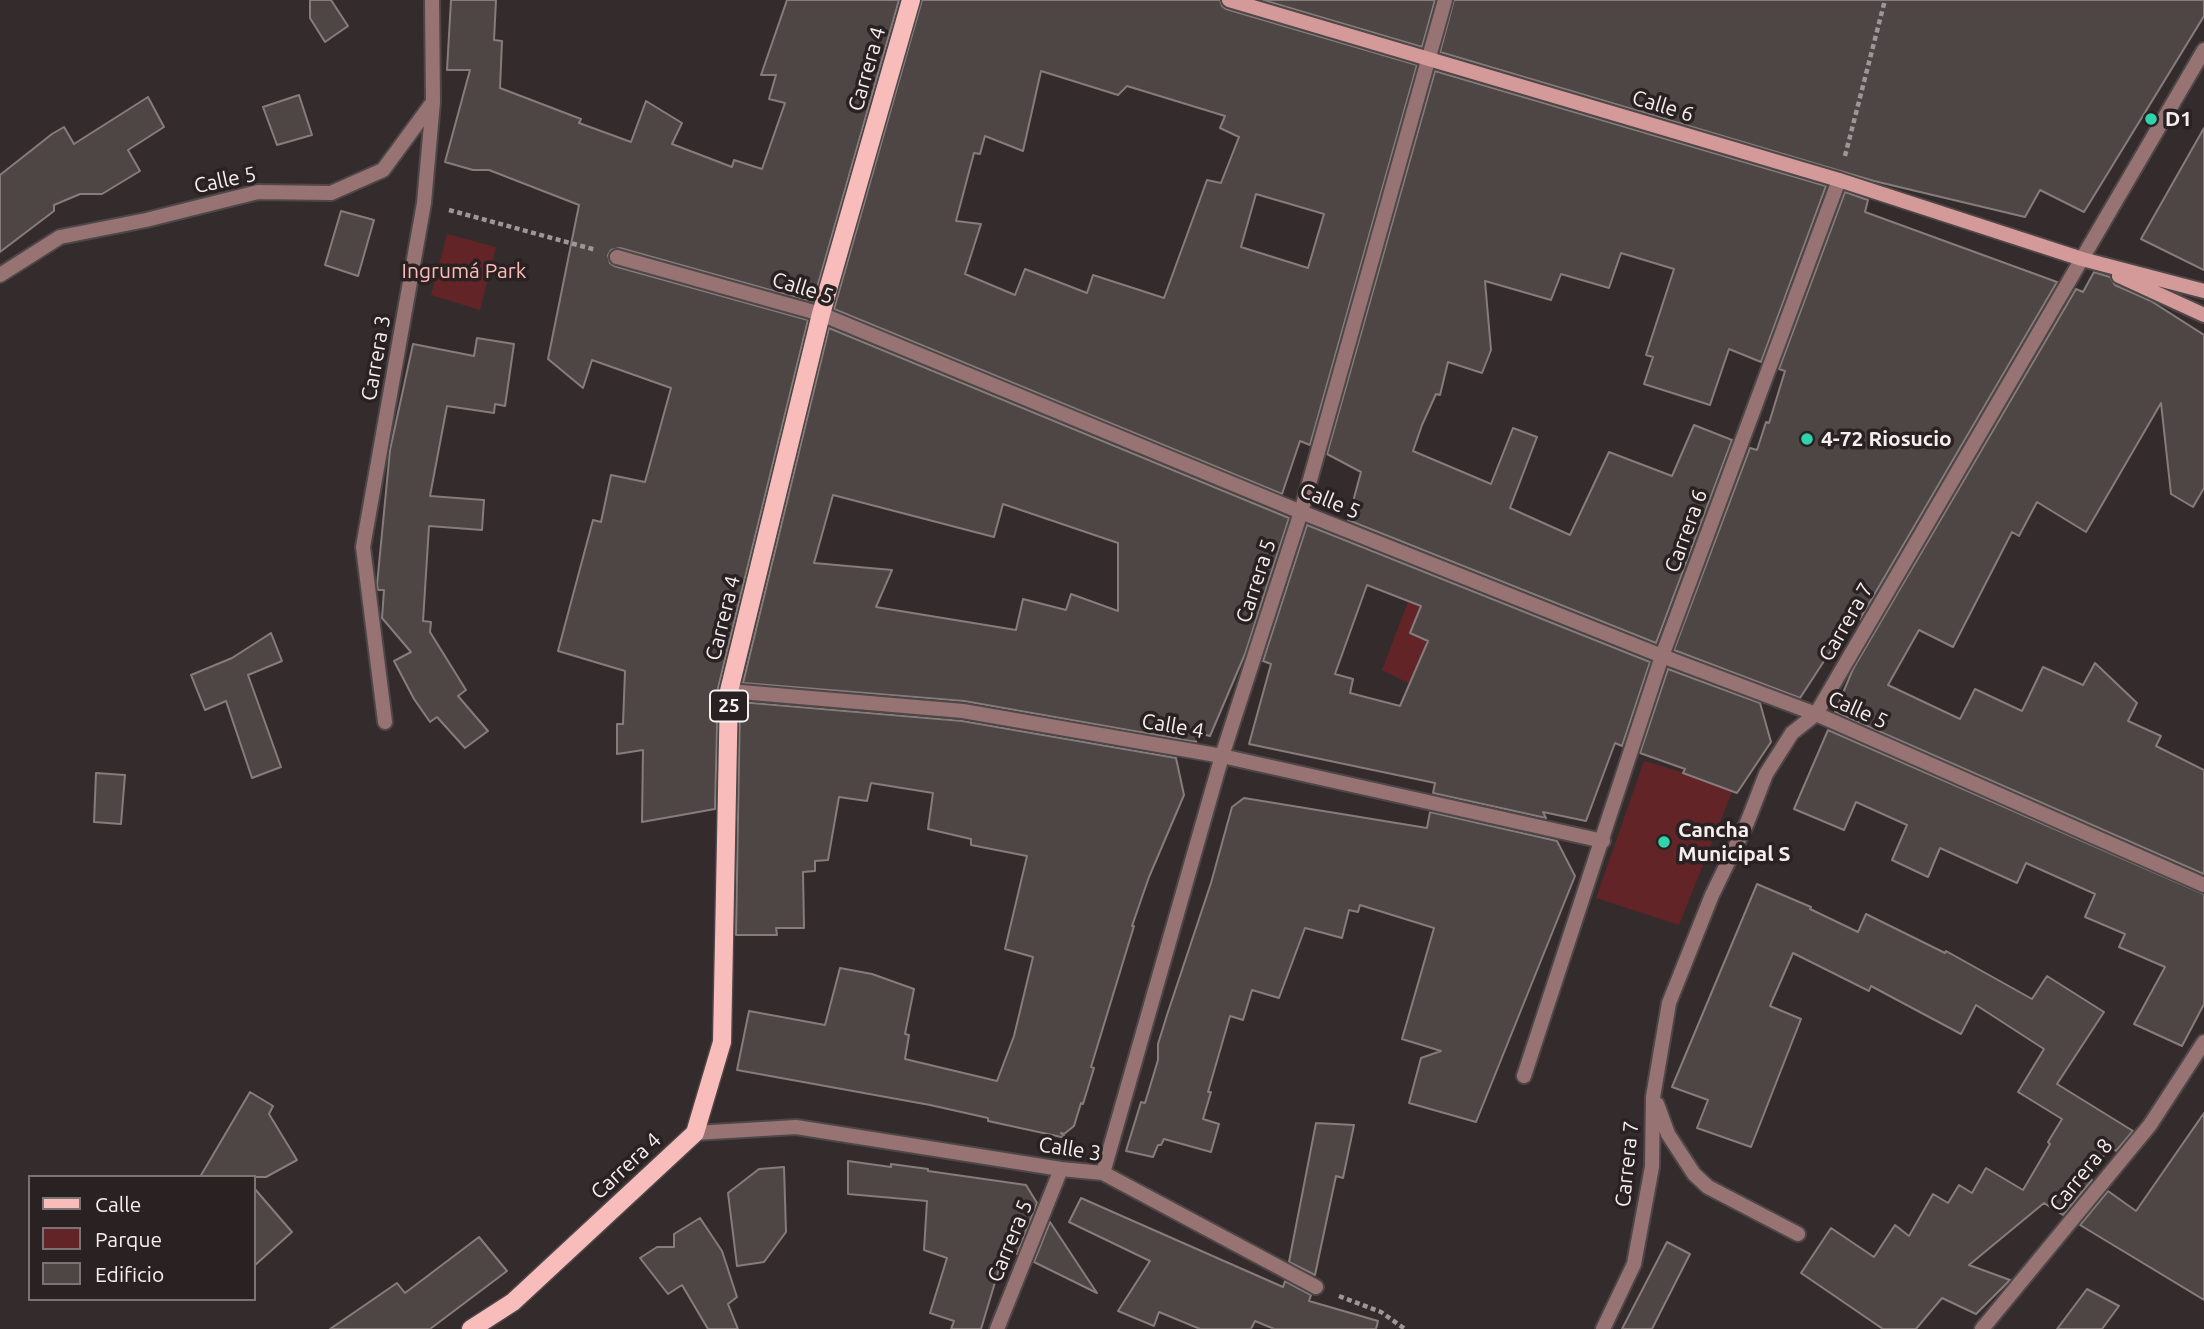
<!DOCTYPE html>
<meta charset="utf-8">
<style>
body{margin:0}
#map{position:relative;width:2204px;height:1329px;overflow:hidden;background:#342c2c;font-family:Ubuntu,sans-serif}
canvas{display:block}
.legend{position:absolute;left:28px;top:1175px;width:228px;height:126px;box-sizing:border-box;background:#2a2222;border:2px solid #7b7474;margin:0;padding:9px 12px;list-style:none;font-size:21px;color:#f5f0ef}
.legend li{display:flex;align-items:center;gap:14px;height:35px}
.legend b{width:35px;border:2px solid #7b7474}
</style>
<div id="map">
<canvas width="2204" height="1329"></canvas>
<ul class="legend">
<li><b style="height:9px;background:#f8bdbb"></b>Calle</li>
<li><b style="height:19px;background:#622426"></b>Parque</li>
<li><b style="height:19px;background:#4e4645"></b>Edificio</li>
</ul>
</div>
<script>
const c = document.querySelector('canvas').getContext('2d');
c.lineJoin = 'round';
function paint(path, color) { c.fillStyle = color; c.fill(path, 'evenodd'); }
const shape = rows => new Path2D(rows.map(r => 'M' + r).join(''));
function stroke(path, color, width, dash) { c.strokeStyle = color; c.lineWidth = width; c.lineCap = dash ? 'butt' : 'round'; c.setLineDash(dash || []); c.stroke(path); }
function drawText(font, color, halo, rows, align = 'center') {
  c.font = font + ' Ubuntu,sans-serif'; c.lineWidth = 7; c.setLineDash([]); c.textBaseline = 'middle'; c.strokeStyle = halo; c.fillStyle = color; for (const [text, x, y, turn = 0] of rows) {
    c.save(); c.translate(x, y); c.rotate((+turn || 0) * Math.PI / 180); c.textAlign = isNaN(turn) ? turn : align; if (halo) c.strokeText(text, 0, 0); c.fillText(text, 0, 0); c.restore();
  }
}
const green = shape([
 [447,234,496,247,480,310,431,295],
 [1444,574,1458,581,1440,592,1425,643,1429,660,1428,693,1382,670,1418,576,1438,582],
 [1644,761,1734,787,1679,925,1596,898]
]);
const building = shape([
 [310,0,331,0,348,26,325,42,310,18,310,0],
 [451,0,496,0,494,40,502,41,500,88,581,119,579,123,631,142,646,101,682,123,672,144,732,167,734,160,762,169,785,103,769,99,776,75,761,75,787,0,899,0,813,302,620,248,611,250,608,255,610,263,614,266,808,320,718,688,715,809,642,822,643,750,617,754,617,724,623,724,625,671,558,651,593,520,601,522,611,475,645,482,671,388,592,360,583,388,548,359,579,205,489,170,473,170,445,162,470,70,447,70,451,0],
 [922,0,1220,0,1222,6,1226,9,1417,65,1310,445,1300,441,1282,494,834,309,922,0],
 [1041,71,1118,95,1127,86,1225,116,1220,128,1239,137,1221,183,1207,180,1164,298,1093,275,1087,293,1025,269,1015,295,965,274,981,224,956,221,974,153,980,154,985,136,1023,151,1041,71],
 [1256,194,1324,214,1308,268,1241,247,1256,194],
 [1263,0,1435,0,1422,47,1263,0],
 [1454,0,2204,0,2204,16,2084,212,2040,190,2025,217,1874,181,1440,52,1454,0],
 [1435,71,1826,186,1761,362,1729,349,1710,405,1644,384,1653,357,1646,355,1674,269,1621,253,1609,288,1561,274,1551,300,1485,281,1491,350,1482,373,1448,362,1440,395,1436,394,1422,425,1413,451,1491,484,1513,428,1537,437,1510,508,1570,535,1609,452,1672,476,1694,425,1732,440,1656,643,1348,520,1361,472,1327,454,1435,71],
 [299,95,312,135,277,145,263,107,299,95],
 [148,97,164,127,128,150,140,171,102,194,80,194,54,205,54,211,0,252,0,175,52,134,64,127,74,144,148,97],
 [2204,128,2204,270,2141,239,2204,128],
 [1845,192,1868,200,1865,212,2057,282,1860,619,1854,615,1800,698,1674,650,1750,448,1757,450,1766,422,1769,423,1785,371,1779,369,1845,192],
 [341,211,374,220,358,276,325,265,341,211],
 [2094,272,2110,277,2115,285,2151,301,2204,335,2204,488,2193,507,2171,494,2161,403,2086,532,2037,502,2019,536,2012,532,1953,647,1919,630,1888,685,1960,719,1975,689,2022,711,2043,667,2083,685,2095,663,2137,703,2128,721,2161,736,2156,746,2204,770,2204,874,1835,712,1853,669,2076,289,2083,292,2094,272],
 [829,328,1289,518,1245,654,1210,736,1198,733,1196,742,964,701,743,683,829,328],
 [833,495,994,537,1003,504,1118,543,1118,611,1071,594,1066,610,1023,599,1016,630,876,607,892,570,814,563,833,495],
 [477,338,514,344,505,406,495,404,494,413,447,406,430,496,484,500,482,530,429,526,423,621,431,622,430,632,466,690,458,696,488,731,465,748,437,717,430,722,414,699,394,661,411,652,382,618,384,590,378,590,377,585,390,450,413,344,474,356,477,338],
 [1307,525,1650,662,1622,746,1615,743,1586,821,1543,812,1546,818,1433,793,1435,783,1249,744,1271,664,1263,661,1307,525],
 [1367,585,1421,606,1410,633,1428,641,1400,706,1350,693,1353,679,1335,674,1367,585],
 [271,633,282,661,248,675,281,767,252,778,226,701,205,710,191,675,232,658,271,633],
 [1668,669,1760,703,1771,742,1737,793,1683,773,1685,769,1640,753,1668,669],
 [740,702,962,721,1176,758,1184,795,1149,877,1132,926,1134,926,1091,1067,1094,1068,1083,1104,1081,1103,1074,1126,1064,1134,1061,1133,1066,1138,988,1121,988,1118,930,1105,737,1070,749,1011,825,1025,840,968,872,974,914,989,905,1034,909,1035,905,1059,997,1081,1014,1036,1033,957,1005,949,1027,856,971,845,971,839,928,829,933,793,871,783,867,801,839,797,828,860,815,861,815,871,803,872,804,928,776,928,777,935,736,935,740,702],
 [1828,730,2204,894,2204,1004,2182,1046,2134,1024,2165,967,2119,947,2125,934,2085,917,2095,894,2026,863,2017,883,1940,848,1928,877,1892,860,1907,825,1856,802,1844,830,1794,809,1828,730],
 [96,773,125,775,121,824,94,822,96,773],
 [1244,798,1427,828,1430,812,1557,841,1575,876,1476,1122,1409,1103,1421,1058,1441,1051,1402,1039,1434,928,1360,905,1358,912,1349,910,1342,938,1305,928,1279,998,1252,990,1243,1020,1230,1016,1208,1092,1211,1092,1203,1119,1219,1124,1211,1152,1164,1139,1161,1145,1158,1145,1153,1157,1126,1151,1141,1102,1145,1103,1158,1060,1158,1044,1167,1015,1211,883,1232,807,1244,798],
 [1757,884,1811,907,1810,909,1858,932,1866,914,1945,953,1946,951,2032,999,2047,976,2104,1012,2057,1084,2133,1131,2116,1151,2109,1147,2090,1178,2092,1180,2063,1215,2044,1203,1969,1265,2010,1280,1976,1314,1942,1298,1916,1329,1883,1329,1801,1273,1831,1228,1874,1257,1895,1225,1909,1236,1933,1194,1948,1203,1959,1185,1972,1193,1986,1168,2023,1190,2050,1144,2048,1142,2062,1119,2018,1092,2044,1049,1976,1005,1961,1034,1871,986,1869,991,1793,953,1770,1006,1801,1019,1751,1147,1697,1128,1708,1100,1672,1087,1757,884],
 [250,1092,273,1106,269,1114,297,1160,266,1177,200,1177,250,1092],
 [2204,1113,2204,1300,2080,1225,2108,1191,2136,1211,2204,1113],
 [1316,1123,1354,1125,1343,1178,1336,1176,1315,1275,1289,1262,1316,1123],
 [848,1161,891,1167,891,1164,928,1169,928,1171,1026,1185,1037,1203,1017,1254,1005,1249,981,1329,951,1329,954,1321,930,1313,947,1258,924,1250,927,1201,848,1194,848,1161],
 [784,1167,786,1232,764,1262,737,1266,728,1193,759,1169,784,1167],
 [254,1188,292,1232,254,1266,254,1188],
 [1081,1198,1283,1287,1285,1281,1311,1295,1309,1301,1378,1321,1376,1329,1274,1329,1255,1321,1251,1329,1200,1329,1159,1312,1154,1326,1118,1311,1150,1261,1069,1222,1081,1198],
 [700,1218,722,1251,737,1297,728,1304,738,1329,708,1329,682,1285,668,1294,640,1258,657,1247,674,1247,674,1234,700,1218],
 [1050,1222,1097,1293,1034,1262,1050,1222],
 [479,1237,507,1271,430,1329,330,1329,397,1283,405,1293,479,1237],
 [1667,1242,1690,1254,1659,1315,1652,1329,1622,1329,1667,1242],
 [2087,1289,2119,1306,2102,1329,2057,1329,2087,1289]
]);
const path = shape([
 [1845,156,1885,0],
 [449,210,596,250],
 [1339,1296,1381,1312,1405,1329]
]);
const street = shape([
 [617,257,821,314,1301,512,1662,656,1816,714,2204,885],
 [0,275,60,237,146,220,258,192,331,193,383,170,433,102],
 [729,691,963,711,1222,756,1603,841],
 [385,722,363,547,424,203,433,102,432,0],
 [1524,1076,1662,656,1839,180],
 [1657,1104,1668,1134,1694,1174,1708,1187,1798,1234],
 [695,1133,796,1127,1061,1169,1103,1173,1316,1287],
 [1103,1173,1222,756,1301,512,1445,0],
 [997,1329,1061,1169],
 [1603,1329,1634,1264,1652,1167,1653,1097,1669,1003,1712,895,1747,823,1766,774,1792,733,1816,714,2204,50],
 [1982,1329,2150,1125,2204,1042]
]);
const secondary = shape([
 [1229,0,1839,180,2082,259,2204,291],
 [2119,276,2204,315]
]);
const primary = shape([
 [471,1329,513,1302,695,1133,722,1042,729,691,821,314,911,0]
]);
const markers = [
 [2151,119,7,"#2ed4aa"],
 [1807,439,7,"#2ed4aa"],
 [1664,842,7,"#2ed4aa"]
];
const shields = [
 [729,706,38]
];
const shieldNames = [
 ["25",729,706]
];
const streetNames = [
 ["Carrera 4",867,69,-74],
 ["Calle 6",1663,106,17],
 ["Calle 5",225,180,-12],
 ["Calle 5",803,288,17],
 ["Carrera 3",376,358,-80],
 ["Calle 5",1330,501,22],
 ["Carrera 6",1686,531,-70],
 ["Carrera 5",1256,581,-72],
 ["Carrera 4",723,618,-76],
 ["Carrera 7",1846,622,-60],
 ["Calle 5",1858,710,24],
 ["Calle 4",1173,726,10],
 ["Calle 3",1070,1149,9],
 ["Carrera 7",1627,1164,-84],
 ["Carrera 4",626,1166,-43],
 ["Carrera 8",2081,1175,-51],
 ["Carrera 5",1010,1241,-68]
];
const poiNames = [
 ["D1",2165,119],
 ["4-72 Riosucio",1821,439],
 ["Cancha",1678,830],
 ["Municipal S",1678,854]
];
const parkNames = [
 ["Ingrumá Park",464,271]
];
paint(green, '#622426');
paint(building, '#4e4645');
stroke(building, '#867c7c', 2);
stroke(street, '#4f4747', 18);
stroke(secondary, '#4f4747', 18);
stroke(primary, '#4f4747', 21);
stroke(path, '#9e9797', 4.5, [5, 3.5]);
stroke(street, '#977473', 14);
stroke(secondary, '#d39a99', 14);
stroke(primary, '#f8bdbb', 18);
for (const [x, y, r, color] of markers) { const dot = new Path2D(); dot.arc(x, y, r, 0, 2 * Math.PI); c.fillStyle = color; c.fill(dot); stroke(dot, '#2a2222', 2.5); }
for (const [x, y, w] of shields) { const box = new Path2D(); box.roundRect(x - w / 2, y - 15.5, w, 31, 5); c.fillStyle = '#2a2222'; c.fill(box); stroke(box, '#f5f0ef', 2); }
drawText('bold 19px', '#f5f0ef', null, shieldNames);
drawText('21px', '#f5f0ef', '#2a2222', streetNames);
drawText('bold 21px', '#f5f0ef', '#2a2222', poiNames, 'left');
drawText('21px', '#febbb9', '#2a2222', parkNames);
</script>
